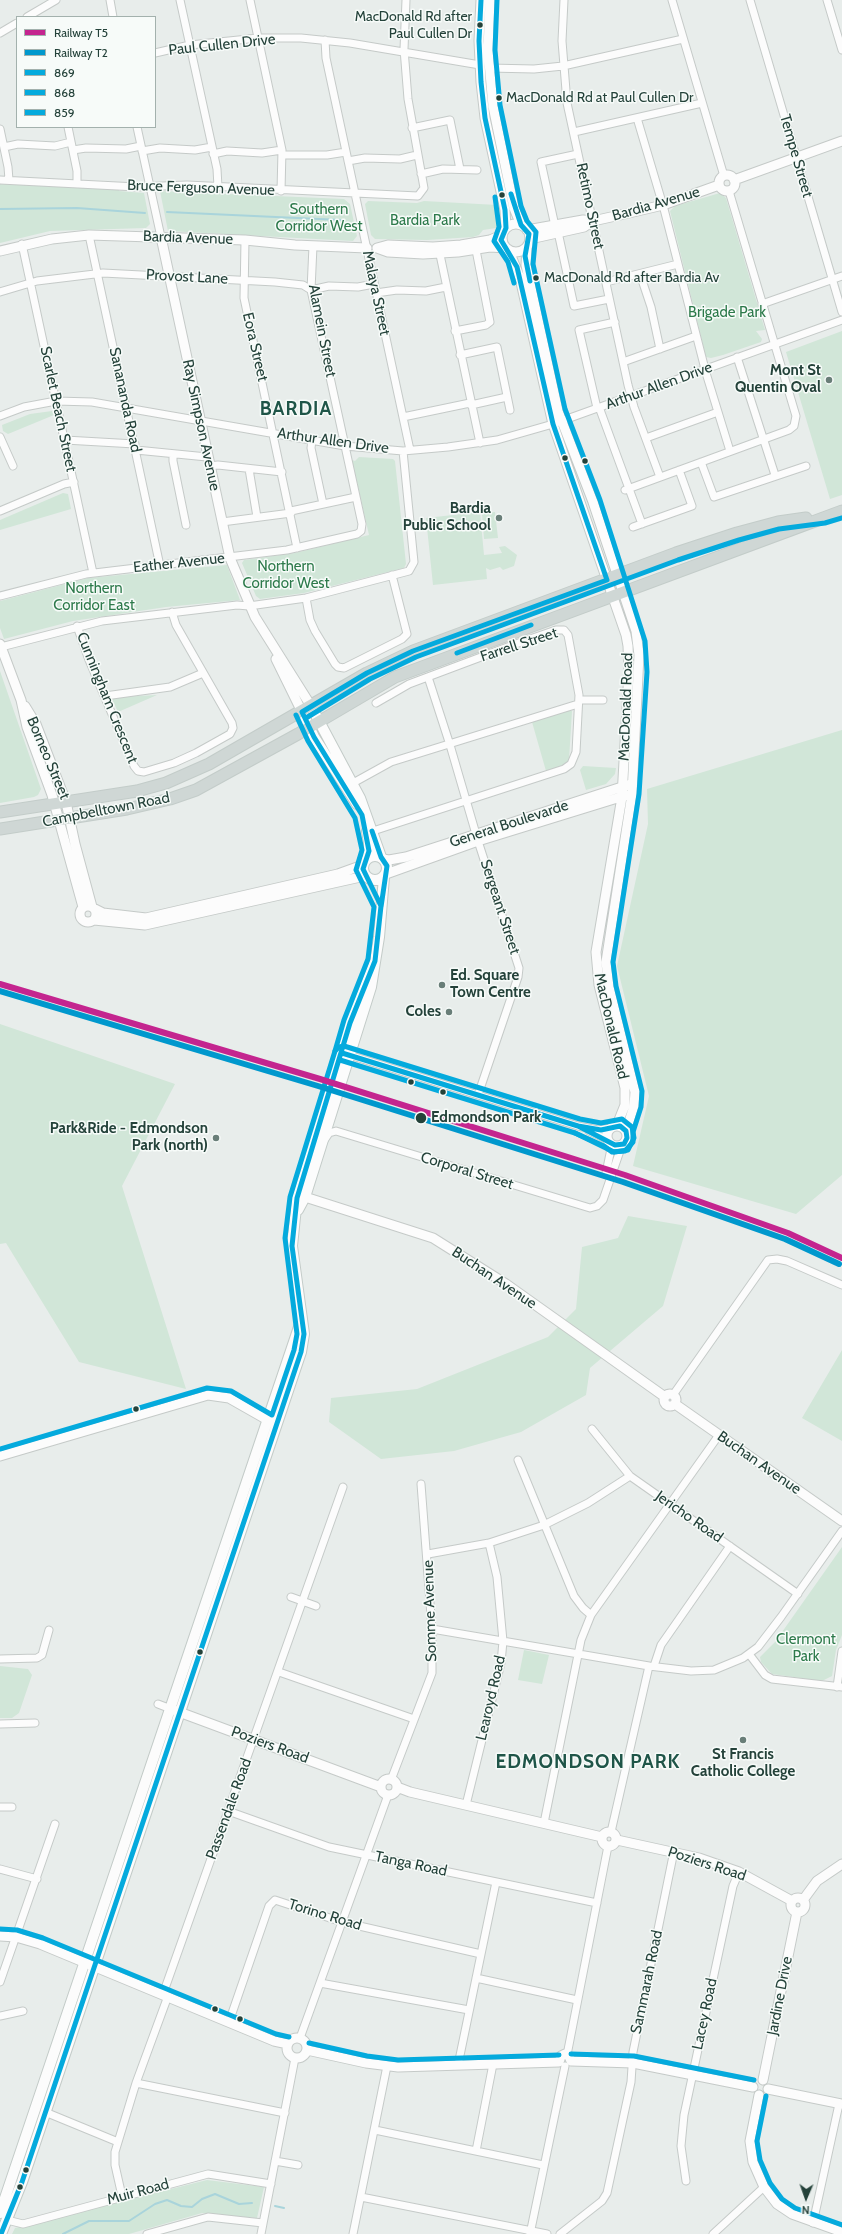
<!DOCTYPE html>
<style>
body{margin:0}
#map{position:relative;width:842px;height:2234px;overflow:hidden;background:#e8edeb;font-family:Cabin,sans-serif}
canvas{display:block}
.legend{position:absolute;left:16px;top:16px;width:140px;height:112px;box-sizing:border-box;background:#f7fbf9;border:1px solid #a3b1ad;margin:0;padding:5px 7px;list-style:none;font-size:12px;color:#24423a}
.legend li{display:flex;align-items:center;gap:8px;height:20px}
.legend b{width:20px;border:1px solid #a3b1ad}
.north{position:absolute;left:786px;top:2178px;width:40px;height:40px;-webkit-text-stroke:3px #f7fbf9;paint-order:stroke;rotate:182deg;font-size:11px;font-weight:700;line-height:16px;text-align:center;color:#24423a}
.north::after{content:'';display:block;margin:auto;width:14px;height:18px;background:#24423a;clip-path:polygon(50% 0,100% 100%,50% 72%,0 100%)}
</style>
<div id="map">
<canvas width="842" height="2234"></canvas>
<ul class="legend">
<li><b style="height:5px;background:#c4258f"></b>Railway T5</li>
<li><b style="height:5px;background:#0098cd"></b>Railway T2</li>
<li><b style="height:5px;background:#04aadd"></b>869</li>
<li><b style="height:5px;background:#04aadd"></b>868</li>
<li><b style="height:5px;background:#04aadd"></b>859</li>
</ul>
<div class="north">N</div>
</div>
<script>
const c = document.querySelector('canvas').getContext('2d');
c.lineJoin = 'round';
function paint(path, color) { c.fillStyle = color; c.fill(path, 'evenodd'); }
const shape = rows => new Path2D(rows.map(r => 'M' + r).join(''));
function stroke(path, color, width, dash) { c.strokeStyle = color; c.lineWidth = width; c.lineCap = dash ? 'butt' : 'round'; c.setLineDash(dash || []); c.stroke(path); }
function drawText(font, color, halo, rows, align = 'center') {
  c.font = font + ' Cabin,sans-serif'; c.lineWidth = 3; c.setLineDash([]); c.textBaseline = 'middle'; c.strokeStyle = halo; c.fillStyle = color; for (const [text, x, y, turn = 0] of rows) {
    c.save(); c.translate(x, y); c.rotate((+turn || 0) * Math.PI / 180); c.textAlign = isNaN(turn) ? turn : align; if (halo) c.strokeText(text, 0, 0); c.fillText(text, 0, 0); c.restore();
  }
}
const green = shape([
 [0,184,119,189,119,191,144,193,150,224,146,228,50,231,0,243],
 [160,191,344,199,350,204,357,236,353,241,168,231],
 [720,193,726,198,765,330,756,331,762,339,761,342,723,355,711,358,706,357,670,211,675,206],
 [368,201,417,203,424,201,497,205,498,219,496,228,483,230,479,235,473,237,427,240,375,239,371,235,365,204],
 [842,331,842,495,830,499,786,352],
 [52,411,54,415,8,434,3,431,2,425,30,414],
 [359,457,393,459,395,461,406,564,404,568,304,593,260,599,256,596,242,563,244,560,295,553,369,535,352,460,355,461],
 [63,493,68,494,71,509,0,530,0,520],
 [480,512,484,555,502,553,499,547,505,546,517,555,514,566,503,570,500,567,490,570,486,568,487,579,433,585,426,518],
 [495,512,498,538,484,539,482,513],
 [227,565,240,600,166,607,73,621,4,639,0,628,0,601,88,578],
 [0,671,41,789,38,795,34,797,0,803],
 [157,695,118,712,112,699,119,697],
 [569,710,572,711,569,760,564,765,546,771,532,722],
 [842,730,842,1175,796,1214,633,1166,649,1096,617,966,648,824,647,789],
 [583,766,616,768,615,774,606,784,586,790,580,770],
 [0,1024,175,1084,122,1186,186,1389,79,1362,6,1243,0,1244],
 [628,1216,687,1226,663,1306,590,1368,586,1395,521,1432,454,1451,381,1459,329,1422,331,1398,417,1389,548,1337,576,1309,582,1247,618,1238],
 [842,1350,842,1441,802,1418],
 [842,1547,842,1635,836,1650,832,1676,822,1681,772,1674,761,1662,760,1657,775,1642],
 [524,1650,549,1655,542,1684,518,1680],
 [0,1666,28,1669,32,1675,19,1713,12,1718,0,1718],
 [207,2180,264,2187,257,2218,202,2213,129,2234,12,2234,15,2228]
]);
const stream = shape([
 [0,209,77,208,145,213],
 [167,212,341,220],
 [275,2206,284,2208],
 [63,2234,89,2221,129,2221,155,2204,167,2200,181,2206,192,2207,202,2199,215,2194,239,2204,252,2203]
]);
const minor = shape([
 [110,0,113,17],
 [180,0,217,169,218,187],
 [250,0,282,150,281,191],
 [564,0,562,41,567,103,628,385,634,407,660,477],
 [672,0,724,176],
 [750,0,842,312],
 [827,0,842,50],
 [27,17,56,0],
 [0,33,17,23],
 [325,40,326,58,410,450],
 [155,53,190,45,258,38,301,38,350,43,480,65],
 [489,68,534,69,563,66,683,39],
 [637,118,664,209,706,373,730,451],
 [68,127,77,171,77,184],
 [137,127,161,237],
 [412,128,450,120,460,169],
 [0,129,8,167,9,180],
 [574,132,702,103],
 [4,147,18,144,55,146,71,142],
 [73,150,86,148,126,149,141,146],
 [142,151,160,148,195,150,212,147],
 [213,154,227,151,262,153,282,150],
 [282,155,327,155,346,152],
 [348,161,365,158,400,159,417,155],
 [421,174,443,169,477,170],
 [0,180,137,187,187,185,418,196,424,188,408,99,404,49,406,0],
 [555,226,541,162,578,154],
 [558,232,574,306,609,299],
 [89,235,160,566],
 [245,240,244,298,297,548],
 [22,244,93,573],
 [439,250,480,443],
 [640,274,651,307,660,349],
 [606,282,678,264],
 [0,292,37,281,103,273,275,282,303,285,311,290,329,286,358,287,374,284],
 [376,293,397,290,426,291,446,287],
 [762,304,842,276],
 [455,331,486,325,490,322,476,250],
 [460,355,497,347,510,410],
 [737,357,775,475],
 [623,362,696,336],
 [471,405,507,397],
 [599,407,642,524],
 [597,408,579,330,615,322],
 [0,416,24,407,56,401,92,402,345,446,403,451,448,447,497,440,553,424,842,320],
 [403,417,470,403],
 [0,437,13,466],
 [646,438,718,412],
 [65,440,135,444],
 [312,440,311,448,323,504],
 [136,450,207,457],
 [173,455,173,461,186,525],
 [701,462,714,497,806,466],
 [209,466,218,465,282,472],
 [249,469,257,517],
 [625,490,789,430,794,426,796,416,729,191],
 [0,511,64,484,74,482],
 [291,511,356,497],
 [222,522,291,513],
 [633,527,692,506,679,470],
 [0,596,86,574,287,550,357,534,361,531,362,524,311,290,313,246],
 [306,598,310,620,315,631,335,664,338,667,344,668,402,639,407,634,392,575],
 [77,626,89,660,134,766,138,771,144,772,174,763,196,753,230,734,233,728,232,723,176,625,172,612],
 [1,647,102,621,237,605,249,606,306,598,409,571,414,562,403,451],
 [428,677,450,745,478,841,519,968,518,977,478,1095],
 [105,696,170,687,203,673],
 [579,700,603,700],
 [353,783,391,762,578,704],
 [373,831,564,769,571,764,576,752,579,695,568,635,564,630,556,630,513,645,409,684,376,703],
 [346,1054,578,1126,598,1130,611,1128],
 [589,1131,608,1140],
 [325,1139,329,1133,336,1131,590,1208,597,1206,603,1200,622,1145],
 [606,1173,612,1144],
 [673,1395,768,1260,777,1259,787,1261,842,1285],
 [592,1429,630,1476,798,1594],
 [518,1460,574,1596,583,1608,591,1615],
 [428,1554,489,1543,544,1525,588,1503,630,1476],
 [291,1597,316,1606],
 [432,1629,649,1666,691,1671,714,1670,743,1658,758,1647,781,1617,842,1531],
 [749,1654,765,1675,772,1679,842,1687],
 [0,1659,37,1658,42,1655,49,1630],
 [654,1666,661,1645,730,1546],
 [279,1672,414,1719],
 [837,1687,842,1651],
 [158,1704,171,1709],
 [0,1724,35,1723],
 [391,1780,432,1673,432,1629,421,1484],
 [466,1805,501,1663,503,1641,497,1577,489,1543],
 [0,1807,12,1807],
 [228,1811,329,1847,597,1903],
 [544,1823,581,1640,591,1615,719,1435],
 [611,1832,649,1666],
 [0,1869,37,1879],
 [476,1978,577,2000],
 [0,1982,55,1824],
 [320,1983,469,2010],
 [163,1994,343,1487],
 [0,2016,23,2011],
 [229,2022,269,1906,275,1900,342,1922,481,1954],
 [300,2038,388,1795],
 [567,2055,608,1846],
 [458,2065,496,1882],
 [136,2083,285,2113],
 [45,2112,118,2142],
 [375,2130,543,2165],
 [476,2151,493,2064],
 [275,2161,298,2165],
 [686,2181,681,2146,684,2115,733,1886,739,1872],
 [122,2196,115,2165,115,2152,136,2083,168,1996],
 [361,2197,547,2234],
 [7,2220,23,2224,208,2174,271,2184],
 [813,2223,839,2104],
 [147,2234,208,2217,263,2223],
 [261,2234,295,2058],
 [353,2234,387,2066],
 [530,2234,565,2066],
 [560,2234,602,2201,607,2193,631,2082,633,2052,674,1851],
 [713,2234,764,2187]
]);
const tertiary = shape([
 [481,0,479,41,481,82,485,118,505,210,506,228],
 [490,0,488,50,493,106,514,208,521,225],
 '719 183a8 8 0 1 1 16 0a8 8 0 1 1-16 0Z',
 [734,180,842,141],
 '502 238a14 14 0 1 1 28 0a14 14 0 1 1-28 0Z',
 [527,230,583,220,593,221,629,213,663,205,719,185],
 [161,237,230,558,255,617,311,706],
 [530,239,584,227,593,221],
 [527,247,526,265,558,411,593,502,636,631,639,655,632,794,606,962,609,987,635,1092,634,1106,626,1131],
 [377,248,388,252,423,254,458,252,490,247,506,248],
 [377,248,388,245,433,247,461,245,490,240,502,235],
 [0,251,52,239,89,235,245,240,295,245,367,248],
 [509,251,520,278,553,424,626,635,628,646,629,671,622,797,596,952,599,985,625,1088,625,1105,617,1125],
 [0,644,21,700,27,727,52,795,83,907],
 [276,659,302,712],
 [25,706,36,724,66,802,75,844,92,907],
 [383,859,389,860,406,857,628,785],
 [386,874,478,841,627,795],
 '80 914a8 8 0 1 1 16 0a8 8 0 1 1-16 0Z',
 [95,909,103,913,146,918,338,874,363,865],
 [94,920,145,925,365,876],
 '607 1136a10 10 0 1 1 20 0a10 10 0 1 1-20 0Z',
 [305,1197,433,1238,506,1284,665,1397],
 '664 1400a6 6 0 1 1 12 0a6 6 0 1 1-12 0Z',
 [675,1404,842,1521],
 [0,1456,208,1395,229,1398,273,1423],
 [171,1709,381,1787],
 '381 1787a8 8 0 1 1 16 0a8 8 0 1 1-16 0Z',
 [397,1787,410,1792,602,1837],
 '602 1839a7 7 0 1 1 14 0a7 7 0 1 1-14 0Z',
 [617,1840,699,1858,739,1872,792,1901],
 '791 1905a7 7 0 1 1 14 0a7 7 0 1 1-14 0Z',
 [803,1900,817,1881,842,1864],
 [0,1936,16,1937,40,1944,274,2041,288,2044],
 '287 2048a10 10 0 1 1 20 0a10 10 0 1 1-20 0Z',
 [307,2050,366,2063,398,2067,559,2062],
 [571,2061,633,2063,753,2087],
 [559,2062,561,2056,565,2054,569,2056,571,2061],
 [763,2080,797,1912],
 [768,2089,842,2104],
 [759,2095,750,2141,753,2162,764,2187,777,2204,792,2214,842,2232]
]);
const secondary = shape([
 [311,706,360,798,381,857],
 [302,712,314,737,357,804],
 [367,831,369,843,368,858],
 '363 868a12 12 0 1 1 24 0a12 12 0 1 1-24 0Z',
 [298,1210,305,1197,371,987,379,937,384,877],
 [0,2213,301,1321],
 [1,2234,22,2182,301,1352,304,1334,292,1246,297,1198,350,1023,375,961]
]);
const primary = shape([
 [0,812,137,791,166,783,209,764,367,673,413,651,676,553,737,533,778,522,806,518],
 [0,829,127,809,170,799,196,790,298,734,395,677,842,511]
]);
const bus1 = shape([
 [511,194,521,225,529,234,525,256,530,281],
 [457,653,531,625],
 [372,831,381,857,387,866,381,907],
 [342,1053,578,1126],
 [578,1126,601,1130,620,1126,626,1131,627,1138,624,1144,615,1145,578,1126],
 [1,2234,22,2182,301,1352,304,1334,292,1246,297,1198,350,1023,375,961,381,906,363,869,369,851,362,815,314,737,302,712,367,673,413,651,607,580,553,424,517,267,501,240,506,228,505,210,485,118,481,82,479,41,481,0]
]);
const bus2 = shape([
 [495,197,499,227,494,241,508,262,514,283],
 [296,715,308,741,355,818,362,850,356,870,374,907,368,959,344,1020,335,1051],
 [306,718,370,679,416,657,489,630,678,560,739,540,779,529,825,523,842,518],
 [340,1060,575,1133,604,1146,612,1152,625,1151,633,1142,633,1132,641,1107,642,1091,616,986,613,962,639,794,647,672,645,641,600,500,565,409,533,264,536,232,527,221,521,206,500,105,495,50,497,0]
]);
const bus3 = shape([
 [0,1449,207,1388,231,1391,272,1415,294,1350,297,1334,285,1238,290,1197,335,1051,339,1047,344,1046,580,1119,601,1123,622,1119,632,1127,634,1138,628,1150,614,1152,575,1133],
 [0,1929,17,1930,43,1938,276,2034,289,2037],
 [309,2043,367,2056,398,2060,559,2055],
 [571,2054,634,2056,754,2080],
 [766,2096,757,2141,760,2160,770,2183,782,2199,795,2208,842,2225]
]);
const rail1 = shape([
 [0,984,320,1079,625,1175,788,1233,842,1258]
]);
const rail2 = shape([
 [0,991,318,1086,623,1182,785,1239,839,1264]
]);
const markers = [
 [480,25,3.5,"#24423a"],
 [499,98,3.5,"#24423a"],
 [502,195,3.5,"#24423a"],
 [536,278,3.5,"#24423a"],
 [829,380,4,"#697e78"],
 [565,458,3.5,"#24423a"],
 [585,461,3.5,"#24423a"],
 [499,518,4,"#697e78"],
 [442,985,4,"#697e78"],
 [449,1012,4,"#697e78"],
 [411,1082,3.5,"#24423a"],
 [443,1092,3.5,"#24423a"],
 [421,1118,6,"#24423a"],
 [216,1138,4,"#697e78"],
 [136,1409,3.5,"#24423a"],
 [200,1652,3.5,"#24423a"],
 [743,1740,4,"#697e78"],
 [215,2009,3.5,"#24423a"],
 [240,2019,3.5,"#24423a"],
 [26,2170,3.5,"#24423a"],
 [20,2187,3.5,"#24423a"]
];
const busNames = [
 ["MacDonald Rd after",472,17,"right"],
 ["Paul Cullen Dr",472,34,"right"],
 ["MacDonald Rd at Paul Cullen Dr",506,98],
 ["MacDonald Rd after Bardia Av",544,278]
];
const streetNames = [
 ["Paul Cullen Drive",222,45,-6],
 ["Tempe Street",796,156,74],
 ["Bruce Ferguson Avenue",201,188,2],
 ["Bardia Avenue",656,204,-16],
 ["Retimo Street",590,206,78],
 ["Bardia Avenue",188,238,2],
 ["Provost Lane",187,277,3],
 ["Malaya Street",376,293,78],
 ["Alamein Street",322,331,79],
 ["Eora Street",255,347,77],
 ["Arthur Allen Drive",659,386,-20],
 ["Sanananda Road",125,400,78],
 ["Scarlet Beach Street",58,409,78],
 ["Ray Simpson Avenue",201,425,78],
 ["Arthur Allen Drive",333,441,8],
 ["Eather Avenue",179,563,-6],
 ["Farrell Street",519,645,-18],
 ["Cunningham Crescent",107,698,68],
 ["MacDonald Road",626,707,-88],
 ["Borneo Street",48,758,67],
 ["Campbelltown Road",106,810,-11],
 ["General Boulevarde",509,824,-18],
 ["Sergeant Street",500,907,72],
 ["MacDonald Road",611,1026,77],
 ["Corporal Street",467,1171,17],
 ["Buchan Avenue",494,1278,34],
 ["Buchan Avenue",759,1463,35],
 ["Jericho Road",689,1517,35],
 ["Somme Avenue",430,1611,-92],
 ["Learoyd Road",491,1698,-77],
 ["Poziers Road",270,1745,20],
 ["Passendale Road",229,1809,-70],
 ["Tanga Road",411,1864,12],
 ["Poziers Road",707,1864,18],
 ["Torino Road",325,1915,17],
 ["Sammarah Road",647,1982,-78],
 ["Jardine Drive",780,1996,-79],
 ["Lacey Road",705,2014,-78],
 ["Muir Road",138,2192,-15]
];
const parkNames = [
 ["Southern",319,210],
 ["Corridor West",319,227],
 ["Bardia Park",425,221],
 ["Brigade Park",727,313],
 ["Northern",286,567],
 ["Corridor West",286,584],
 ["Northern",94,589],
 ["Corridor East",94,606],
 ["Clermont",806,1640],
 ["Park",806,1657]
];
const poiNames = [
 ["Mont St",821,371],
 ["Quentin Oval",821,388],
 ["Bardia",491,509],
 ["Public School",491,526],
 ["Ed. Square",450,976,"left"],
 ["Town Centre",450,993,"left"],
 ["Coles",441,1012],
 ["Park&Ride - Edmondson",208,1129],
 ["Park (north)",208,1146],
 ["St Francis",743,1755,"center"],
 ["Catholic College",743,1772,"center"]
];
const stopNames = [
 ["Edmondson Park",431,1118]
];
const districtNames = [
 ["BARDIA",296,409],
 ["EDMONDSON PARK",588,1762]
];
paint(green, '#d1e6d8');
stroke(stream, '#a9d4db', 2);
stroke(minor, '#c5cac8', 9);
stroke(tertiary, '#c5cac8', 11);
stroke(secondary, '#c3cbc8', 12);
stroke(primary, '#c3ccc9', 13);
stroke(minor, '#fcfcfc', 7);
stroke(tertiary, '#fcfcfc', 9);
stroke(secondary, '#fcfcfc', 10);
stroke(primary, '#cfd7d5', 11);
stroke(bus1, '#04aadd', 5);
stroke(bus2, '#04aadd', 5);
stroke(bus3, '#04aadd', 5);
stroke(rail1, '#c4258f', 6);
stroke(rail2, '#0098cd', 6);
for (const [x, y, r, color] of markers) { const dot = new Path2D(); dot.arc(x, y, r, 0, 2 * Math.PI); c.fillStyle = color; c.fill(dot); stroke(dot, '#f7fbf9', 1.5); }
drawText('14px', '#24423a', '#f7fbf9', busNames, 'left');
drawText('15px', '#24423a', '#f7fbf9', streetNames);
drawText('15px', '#2d7a4b', '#f7fbf9', parkNames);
drawText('bold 15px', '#24423a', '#f7fbf9', poiNames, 'right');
drawText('bold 15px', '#24423a', '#f7fbf9', stopNames, 'left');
c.letterSpacing = '1px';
drawText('bold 19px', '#1f5548', '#f7fbf9', districtNames);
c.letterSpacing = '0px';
</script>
